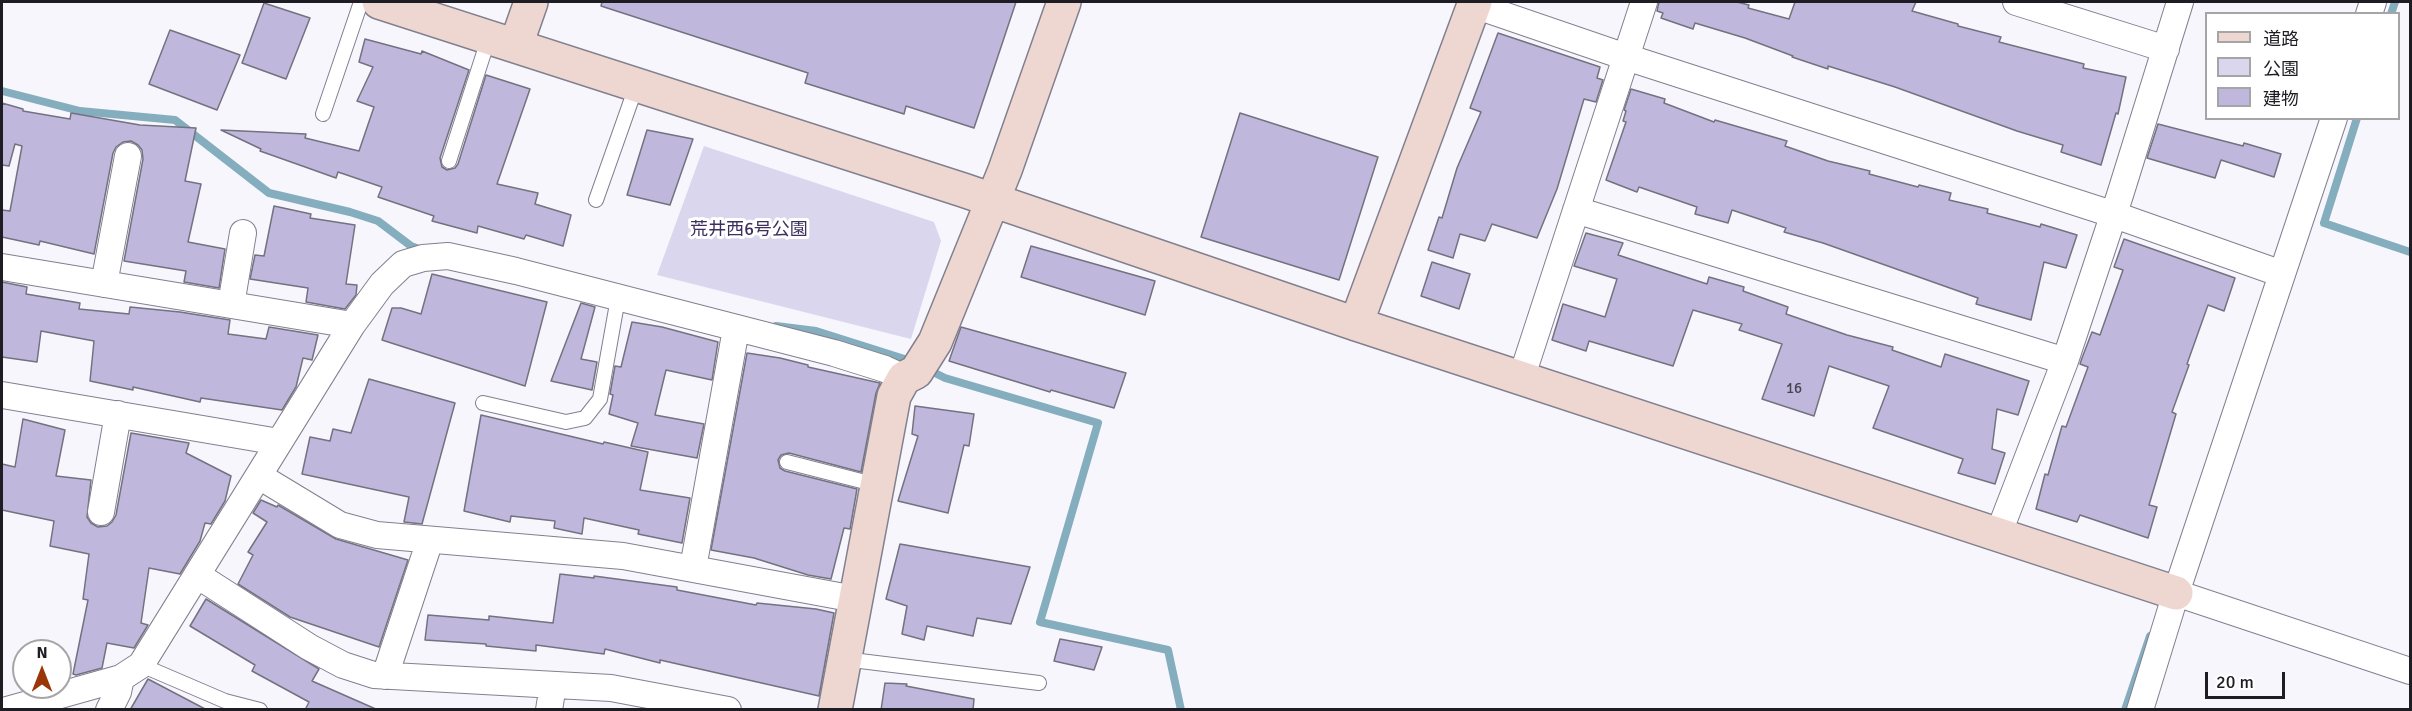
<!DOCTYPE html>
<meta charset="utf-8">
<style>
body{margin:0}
#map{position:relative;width:2412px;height:711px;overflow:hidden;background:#f8f6fd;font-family:Signika,"Noto Sans JP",sans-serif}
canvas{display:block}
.frame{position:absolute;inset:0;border:3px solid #1e1d23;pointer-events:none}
.legend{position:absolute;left:2205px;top:12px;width:195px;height:108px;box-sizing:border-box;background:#fff;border:2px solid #a5a5a7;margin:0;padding:8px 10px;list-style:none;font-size:18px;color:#1e1d23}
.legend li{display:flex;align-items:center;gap:12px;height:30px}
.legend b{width:30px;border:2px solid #a5a5a7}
.north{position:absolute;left:12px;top:639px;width:60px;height:60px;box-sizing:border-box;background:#fff;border:2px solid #a5a5a7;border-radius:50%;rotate:0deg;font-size:16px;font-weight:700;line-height:24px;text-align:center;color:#1e1d23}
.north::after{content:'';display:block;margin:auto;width:21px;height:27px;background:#9b3609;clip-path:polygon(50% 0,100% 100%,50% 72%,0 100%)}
.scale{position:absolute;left:2205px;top:672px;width:80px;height:27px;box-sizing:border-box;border:3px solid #1e1d23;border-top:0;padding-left:8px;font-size:18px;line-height:21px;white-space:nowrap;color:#1e1d23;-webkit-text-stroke:4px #fff;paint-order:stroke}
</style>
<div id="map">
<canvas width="2412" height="711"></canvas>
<div class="frame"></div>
<ul class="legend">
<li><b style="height:8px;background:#eed7d1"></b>道路</li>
<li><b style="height:16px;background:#dad6ed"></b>公園</li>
<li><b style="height:16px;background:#bfb8dc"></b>建物</li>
</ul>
<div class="north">N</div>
<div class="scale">20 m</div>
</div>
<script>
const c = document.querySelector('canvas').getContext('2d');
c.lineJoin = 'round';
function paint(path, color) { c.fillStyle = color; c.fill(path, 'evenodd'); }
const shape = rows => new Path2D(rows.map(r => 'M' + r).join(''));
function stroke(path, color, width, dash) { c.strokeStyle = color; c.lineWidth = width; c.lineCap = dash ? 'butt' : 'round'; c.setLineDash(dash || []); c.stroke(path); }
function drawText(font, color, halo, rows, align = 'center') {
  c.font = font + ' Signika,"Noto Sans JP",sans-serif'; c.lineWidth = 6; c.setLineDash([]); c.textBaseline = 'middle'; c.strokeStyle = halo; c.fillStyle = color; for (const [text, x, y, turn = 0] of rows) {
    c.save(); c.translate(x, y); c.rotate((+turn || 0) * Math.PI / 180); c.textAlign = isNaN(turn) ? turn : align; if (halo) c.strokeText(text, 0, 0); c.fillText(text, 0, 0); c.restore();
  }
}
const green = shape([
 [704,146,934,222,941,241,911,339,657,275]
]);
const stream = shape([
 [2391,14,2395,2],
 [2,91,80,111,175,120,269,193,350,212,378,221,411,246,424,251],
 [2357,118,2324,223,2410,252],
 [776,326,816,331,914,362],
 [925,368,945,378,1098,423,1040,622,1168,650,1181,710],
 [2125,710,2150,636]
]);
const building = shape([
 [602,2,1016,2,974,128,906,106,904,114,805,83,808,73,601,6,602,2],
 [1659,2,1737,2,1749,5,1748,8,1789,19,1795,2,1916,2,1912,11,1958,24,1958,26,2001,37,1999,42,2084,64,2083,68,2126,77,2118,114,2116,113,2101,165,2061,152,2063,145,2017,131,1895,87,1828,66,1828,69,1792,57,1793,56,1745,38,1695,23,1693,29,1661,18,1663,13,1657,11,1659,2],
 [264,3,310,18,286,79,242,63,264,3],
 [170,30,240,55,217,110,149,84,170,30],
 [1498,33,1600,67,1597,78,1603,80,1596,102,1584,99,1557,189,1537,238,1492,224,1485,241,1460,234,1453,258,1428,250,1439,217,1442,218,1457,168,1481,112,1470,108,1498,33],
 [365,39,421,54,422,51,469,70,440,158,442,167,447,170,455,168,458,164,486,75,530,89,497,184,538,193,535,204,571,215,563,246,526,235,524,239,478,226,477,233,432,221,434,216,378,197,382,187,338,172,336,178,308,168,260,151,261,149,221,130,306,134,305,138,359,151,374,107,357,101,373,67,359,62,365,39],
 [1631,89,1665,99,1664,103,1714,122,1715,120,1787,141,1785,146,1828,161,1870,171,1869,174,1918,187,1919,185,1951,193,1949,200,1988,209,1987,213,2040,227,2041,224,2077,235,2066,268,2044,262,2031,320,1976,304,1978,298,1823,243,1784,232,1786,228,1732,210,1728,223,1695,214,1697,207,1639,187,1637,192,1606,180,1626,122,1623,121,1626,111,1624,110,1631,89],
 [2,103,23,109,23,111,70,119,71,113,140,125,196,128,185,181,201,184,188,242,225,249,219,288,184,282,186,271,124,261,143,159,142,150,138,145,131,141,123,142,116,147,113,153,94,254,40,241,39,245,2,237,2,210,10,211,22,146,15,144,9,166,2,165,2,103],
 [1240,113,1378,157,1339,280,1201,237,1240,113],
 [2158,124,2243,146,2244,143,2281,154,2274,177,2221,160,2215,178,2147,158,2158,124],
 [647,130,693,139,670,205,627,195,647,130],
 [274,206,311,214,310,218,355,225,346,284,357,285,356,295,345,309,306,302,308,288,250,279,255,255,264,256,274,206],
 [1586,233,1623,243,1618,255,1707,284,1709,277,1744,287,1743,291,1788,307,1786,314,1847,335,1893,347,1892,350,1941,367,1945,354,2029,381,2018,415,1997,409,1992,449,2005,453,1995,484,1958,473,1963,459,1873,428,1889,386,1829,366,1814,416,1762,399,1782,344,1739,330,1742,324,1693,310,1673,366,1589,341,1586,351,1552,340,1563,304,1605,317,1617,279,1574,266,1586,233],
 [2124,239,2235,278,2224,311,2208,305,2187,364,2189,365,2172,412,2176,414,2149,505,2157,507,2148,538,2080,515,2077,522,2036,509,2045,474,2048,475,2062,426,2066,427,2088,367,2080,364,2082,358,2092,332,2100,335,2123,270,2114,267,2124,239],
 [1031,246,1155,281,1145,315,1021,277,1031,246],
 [1432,262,1470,274,1459,309,1421,296,1432,262],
 [432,274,547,302,525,386,382,340,392,308,401,308,421,314,432,274],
 [2,282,27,287,26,294,80,303,79,309,129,314,130,307,180,312,230,320,228,334,266,339,269,327,318,335,312,360,303,358,296,387,282,410,201,398,200,402,133,387,133,390,90,381,94,341,41,331,37,362,2,357,2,282],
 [581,303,595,307,581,359,597,362,592,390,551,381,581,303],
 [632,322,662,327,718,342,712,380,666,370,655,415,704,424,697,458,631,446,638,423,609,414,613,395,610,394,615,366,621,367,632,322],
 [961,327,1126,373,1114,408,1051,390,1050,392,949,361,961,327],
 [747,353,780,358,808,365,808,367,880,383,876,393,861,472,789,453,781,455,778,460,780,468,785,471,857,489,850,529,844,528,831,579,808,575,754,558,711,550,747,353],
 [369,379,455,403,422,524,404,522,409,497,302,474,310,437,330,441,333,429,351,433,369,379],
 [915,406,974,414,969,446,964,445,948,513,898,501,918,436,912,434,915,406],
 [481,415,603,444,604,442,648,452,640,490,690,498,682,543,638,534,639,530,584,518,582,534,554,528,555,521,511,516,510,522,464,511,481,415],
 [23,419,65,430,56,476,91,480,87,517,91,523,98,527,107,526,112,522,116,515,131,433,189,443,186,453,231,476,225,501,211,524,205,523,200,541,180,574,149,568,141,623,148,625,134,648,107,643,102,668,76,675,73,674,88,600,83,599,89,554,50,546,54,521,2,510,2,464,15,467,23,419],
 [261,500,277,507,278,505,336,539,408,560,379,647,290,617,238,584,253,555,248,552,267,522,253,513,261,500],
 [900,544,1030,567,1011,624,977,618,973,636,927,626,924,640,902,634,907,606,886,599,900,544],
 [560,574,594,578,594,576,677,587,677,590,756,605,757,603,816,609,834,613,819,696,660,660,660,663,605,649,604,654,536,645,536,651,486,646,486,644,425,640,428,615,489,620,489,616,553,623,560,574],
 [206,599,319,669,312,681,378,710,305,710,309,702,252,671,255,665,190,626,206,599],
 [1060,639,1102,647,1094,670,1054,661,1060,639],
 [148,679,207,710,130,710,148,679],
 [885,683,907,684,906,686,974,699,973,710,881,710,885,683]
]);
const lane = shape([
 [323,114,361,2],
 [449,161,489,37],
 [596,200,637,84],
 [483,403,566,422,585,418,600,399,618,298],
 [787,462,877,485],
 [844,659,1039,683],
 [141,665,225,701,260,710]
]);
const street = shape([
 [2016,2,2166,49],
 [1474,5,1626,57,2112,214,2282,274],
 [2369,14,2373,2],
 [1576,210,2065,361],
 [2,267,352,325],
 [104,284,128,156],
 [231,305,243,233],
 [1521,379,1644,2],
 [2,395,279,442],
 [259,476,340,525,377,535,623,556,855,599],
 [101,512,118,414],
 [1998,535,2065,361,2120,195,2180,2],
 [693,568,736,329],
 [197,575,309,647,343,665,374,675,611,688,728,710],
 [2176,593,2410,671],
 [385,676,430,540],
 [7,710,121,678,141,665,352,325,382,284,403,264,423,258,448,256,516,271,834,353,885,369,904,378],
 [109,710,118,692,121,678],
 [549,710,553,685],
 [2140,710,2176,593,2334,118]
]);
const secondary = shape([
 [379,2,963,190,1356,324,2176,593],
 [516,45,531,2],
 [1356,324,1475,2],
 [835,710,894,396,904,378,916,372,935,342,1005,170,1064,2]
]);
const numberNames = [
 ["16",1794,389]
];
const parkNames = [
 ["荒井西6号公園",749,230]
];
paint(green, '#dad6ed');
stroke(stream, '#84adbd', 8);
paint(building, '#bfb8dc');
stroke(building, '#747180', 1.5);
stroke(lane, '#82808f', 16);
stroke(street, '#82808f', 28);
stroke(secondary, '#82808f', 36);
stroke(lane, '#fff', 14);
stroke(street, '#fff', 26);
stroke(secondary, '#eed7d1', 33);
drawText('15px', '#464451', null, numberNames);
drawText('18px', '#3d305f', '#fff', parkNames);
</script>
